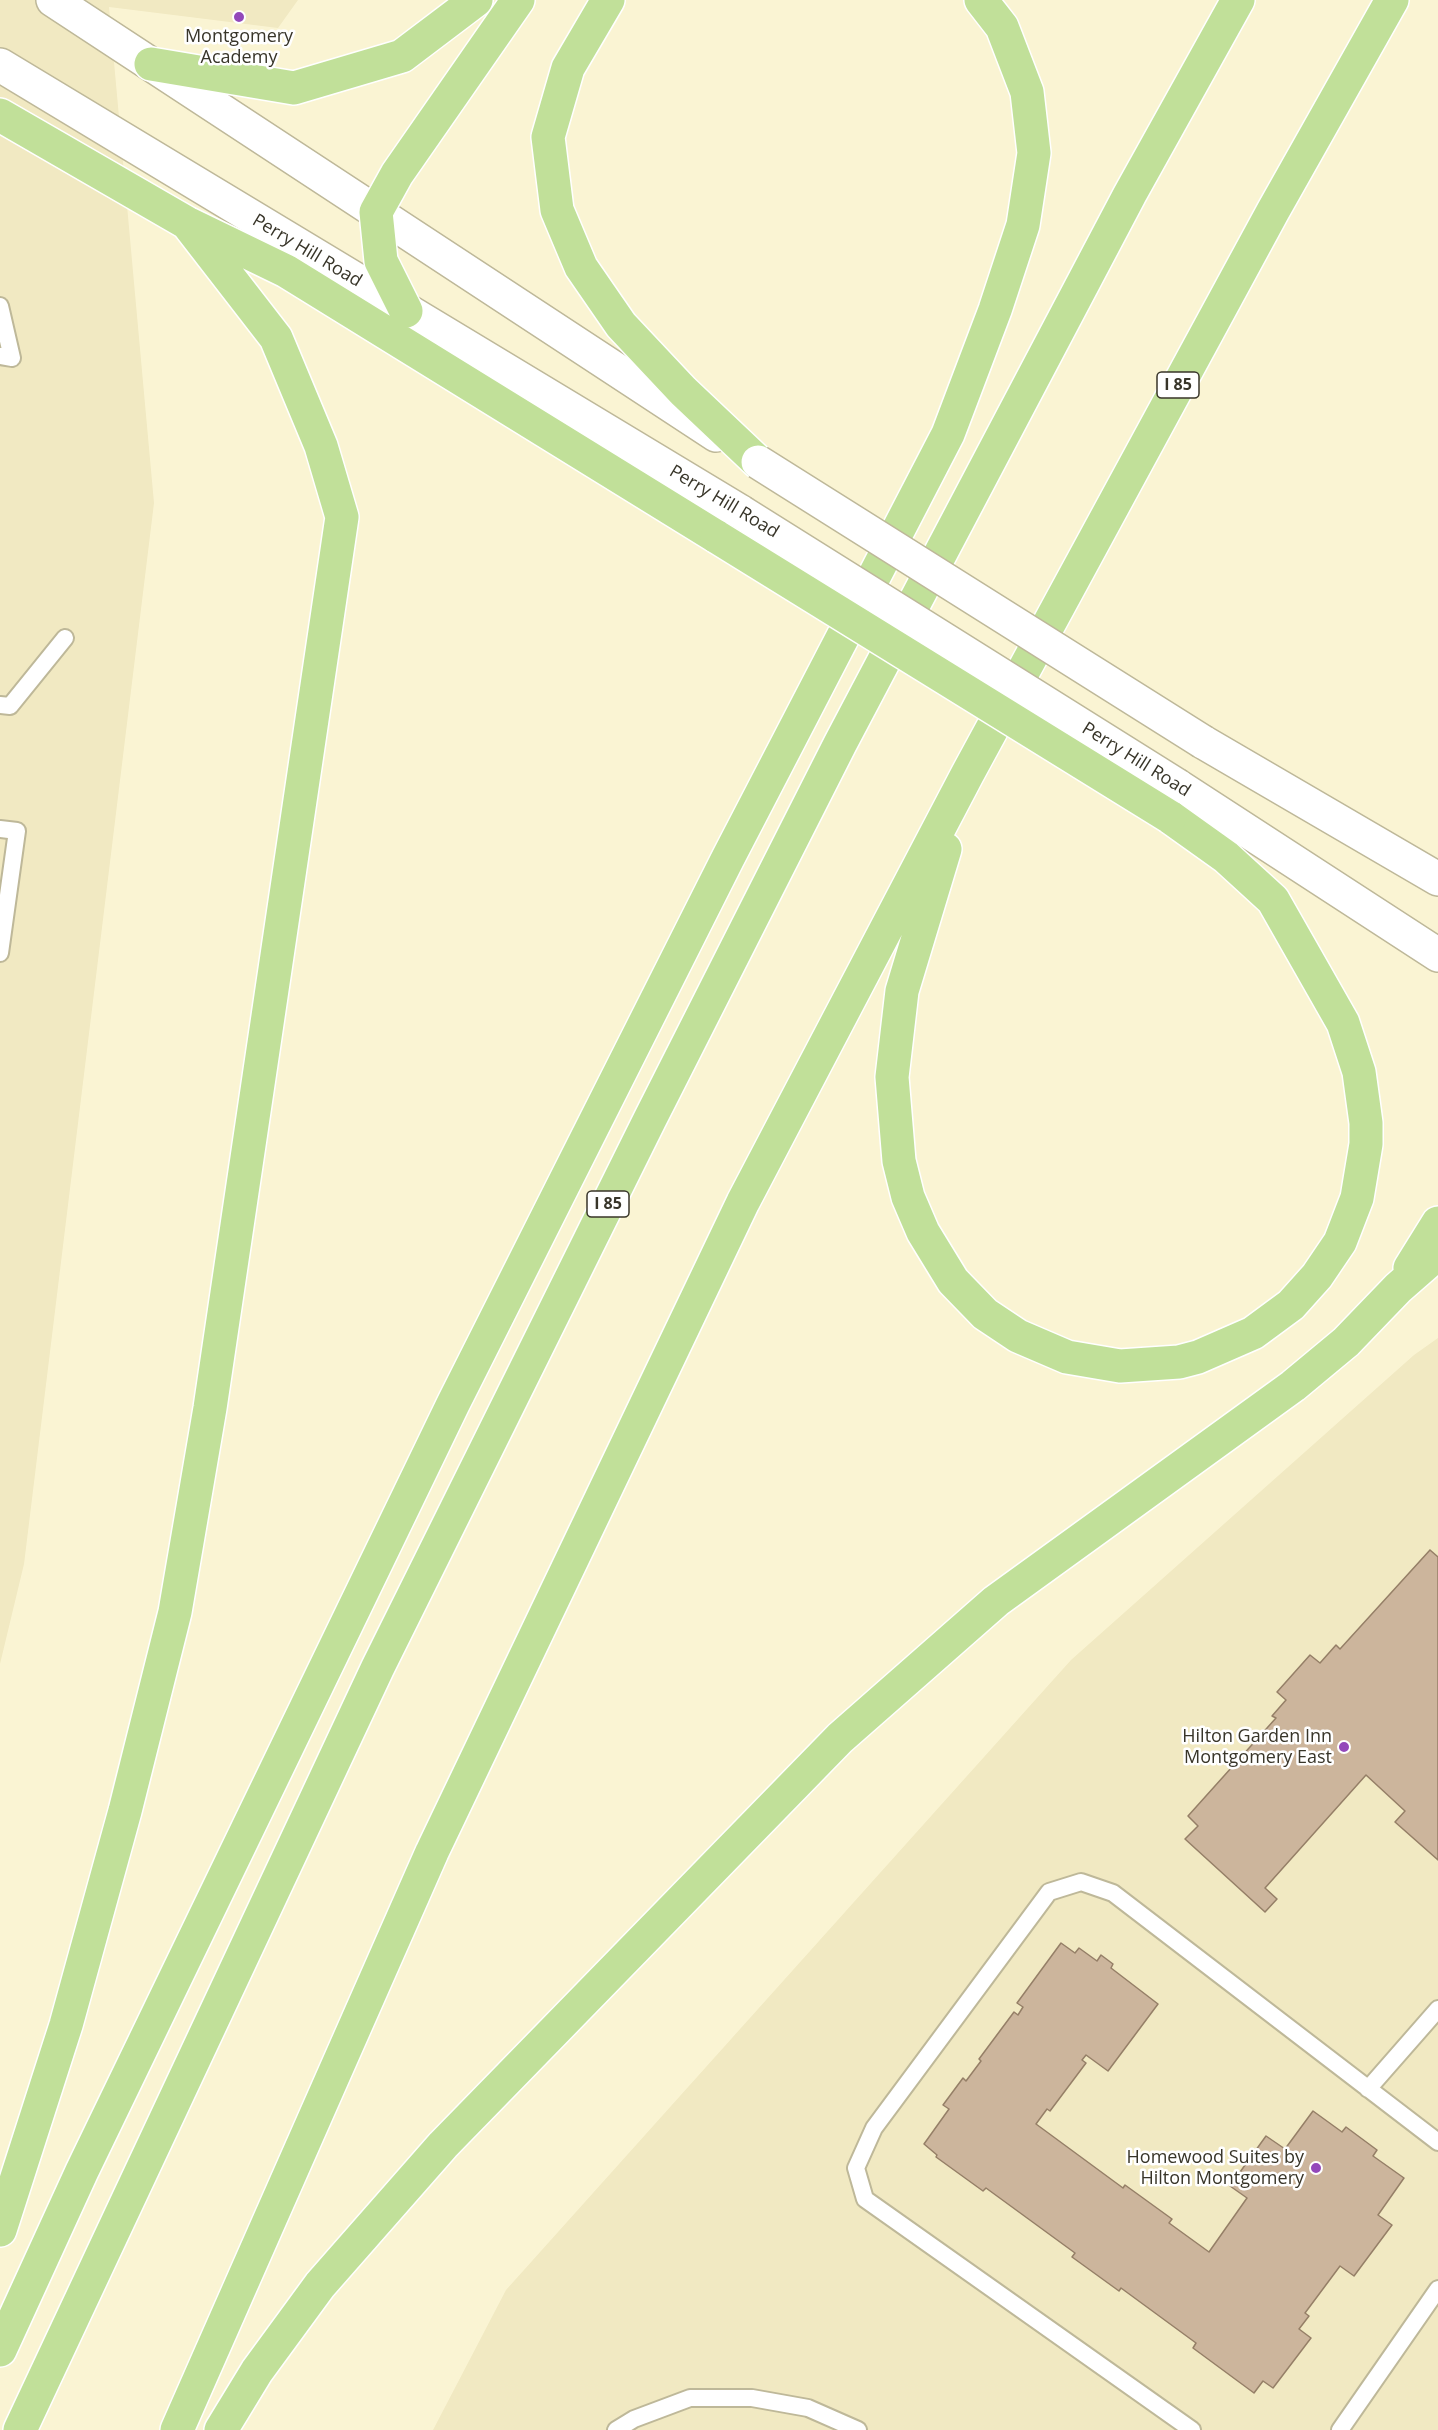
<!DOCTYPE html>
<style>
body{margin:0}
canvas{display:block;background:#faf4d3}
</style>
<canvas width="1438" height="2430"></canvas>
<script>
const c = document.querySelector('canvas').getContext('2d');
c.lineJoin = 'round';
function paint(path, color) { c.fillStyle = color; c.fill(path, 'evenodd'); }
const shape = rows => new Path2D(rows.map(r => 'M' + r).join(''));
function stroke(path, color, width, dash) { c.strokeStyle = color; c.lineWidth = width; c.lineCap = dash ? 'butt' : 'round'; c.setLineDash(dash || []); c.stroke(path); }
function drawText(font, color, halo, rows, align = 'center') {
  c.font = font + ' "Open Sans",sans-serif'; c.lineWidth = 5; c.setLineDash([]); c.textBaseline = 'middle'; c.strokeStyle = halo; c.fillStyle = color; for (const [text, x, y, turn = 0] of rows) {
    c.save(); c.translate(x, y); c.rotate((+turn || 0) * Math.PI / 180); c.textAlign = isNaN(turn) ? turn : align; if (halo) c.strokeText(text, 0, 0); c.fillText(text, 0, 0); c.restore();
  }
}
const built = shape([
 [0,0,298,0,278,28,109,7,154,503,24,1564,0,1664],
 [1438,1338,1438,2430,433,2430,506,2290,1071,1660,1414,1355]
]);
const building = shape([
 [1430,1550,1438,1557,1438,1860,1395,1822,1405,1811,1366,1775,1265,1888,1277,1899,1265,1912,1185,1839,1198,1826,1188,1816,1276,1718,1272,1716,1286,1700,1277,1692,1310,1655,1320,1663,1336,1645,1340,1649,1430,1550],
 [1061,1943,1075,1953,1079,1948,1097,1961,1101,1955,1113,1964,1111,1968,1158,2004,1108,2071,1086,2055,1082,2060,1086,2063,1050,2111,1047,2109,1036,2124,1123,2188,1125,2185,1172,2219,1169,2223,1209,2252,1247,2198,1230,2186,1266,2136,1285,2149,1313,2111,1342,2132,1346,2127,1377,2150,1373,2156,1404,2178,1378,2215,1392,2225,1354,2276,1340,2266,1305,2313,1309,2316,1299,2329,1311,2338,1273,2388,1263,2381,1254,2393,1193,2348,1196,2343,1121,2288,1119,2291,1072,2257,1075,2253,986,2188,983,2191,936,2157,937,2155,924,2144,949,2109,943,2105,963,2078,966,2081,981,2061,979,2059,1014,2012,1018,2015,1023,2007,1017,2003,1061,1943]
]);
const service = shape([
 [0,306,12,358,0,356],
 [0,705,10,706,65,638],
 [0,829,17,831,0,953],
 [1368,2089,1438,2009],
 [616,2430,634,2419,690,2398,752,2398,808,2408,858,2430],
 [1192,2430,865,2199,856,2168,874,2128,1049,1892,1081,1882,1113,1893,1438,2142],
 [1340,2430,1438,2289]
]);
const secondary = shape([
 [53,0,716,435],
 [0,65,741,512],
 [1203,742,1438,879],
 [1178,786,1438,955]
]);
const motorway = shape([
 [608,0,568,68,548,137,557,210,581,267,621,325,683,391,758,462],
 [151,64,294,88,402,56,476,0],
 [0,115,187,223,286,271,717,537],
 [406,311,381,261,376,212,397,174,518,0],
 [945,849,902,991,892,1077,899,1161,908,1197,923,1232,953,1281,985,1314,1018,1336,1067,1357,1120,1366,1179,1362,1198,1357,1253,1333,1291,1305,1317,1276,1340,1242,1357,1198,1366,1144,1366,1123,1359,1072,1343,1023,1273,900,1226,857,1170,817],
 [1410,1268,1438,1223],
 [0,2230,66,2025,125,1811,175,1612,210,1408,342,517,321,446,276,338,187,223],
 [0,2350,82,2171,453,1404,728,858,948,434,995,310,1023,225,1034,153,1027,92,1002,27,981,0],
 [20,2430,378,1667,650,1119,840,744,1130,194,1238,0],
 [177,2430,432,1852,743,1202,968,773,1273,211,1392,0],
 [221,2430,257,2371,320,2285,443,2145,840,1738,996,1601,1293,1386,1346,1342,1398,1288,1438,1253]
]);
const secondaryBridge = shape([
 [758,462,1203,742],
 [741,512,1178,786]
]);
const motorwayBridge = shape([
 [717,537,1170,817]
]);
const markers = [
 [239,17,6,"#9348ba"],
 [1344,1747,6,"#9348ba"],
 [1316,2168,6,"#9348ba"]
];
const shields = [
 [1178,385,42],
 [608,1204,42]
];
const shieldNames = [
 ["I 85",1178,385],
 ["I 85",608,1204]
];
const poiNames = [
 ["Montgomery",239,37,"center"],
 ["Academy",239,58,"center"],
 ["Hilton Garden Inn",1332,1737],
 ["Montgomery East",1332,1758],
 ["Homewood Suites by",1304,2158],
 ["Hilton Montgomery",1304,2179]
];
const streetNames = [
 ["Perry Hill Road",307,251,31],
 ["Perry Hill Road",724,502,31],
 ["Perry Hill Road",1136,760,32]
];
paint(built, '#f1e9c2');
paint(building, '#ccb59c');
stroke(building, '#957f67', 1.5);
stroke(service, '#beb899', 20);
stroke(secondary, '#beb899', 36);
stroke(motorway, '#fff', 36);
stroke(service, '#fff', 16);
stroke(secondary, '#fff', 33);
stroke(motorway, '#c1e099', 33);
stroke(secondaryBridge, '#beb899', 36, []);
stroke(motorwayBridge, '#fff', 36, []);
stroke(secondaryBridge, '#fff', 33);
stroke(motorwayBridge, '#c1e099', 33);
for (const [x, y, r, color] of markers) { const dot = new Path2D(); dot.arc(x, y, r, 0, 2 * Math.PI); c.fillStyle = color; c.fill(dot); stroke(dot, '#fff', 2); }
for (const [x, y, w] of shields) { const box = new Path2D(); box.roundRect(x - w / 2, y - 13, w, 26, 4.5); c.fillStyle = '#fff'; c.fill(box); stroke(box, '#383529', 1.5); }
drawText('bold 16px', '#383529', null, shieldNames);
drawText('18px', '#383529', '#fff', poiNames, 'right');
drawText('18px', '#383529', '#fff', streetNames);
</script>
